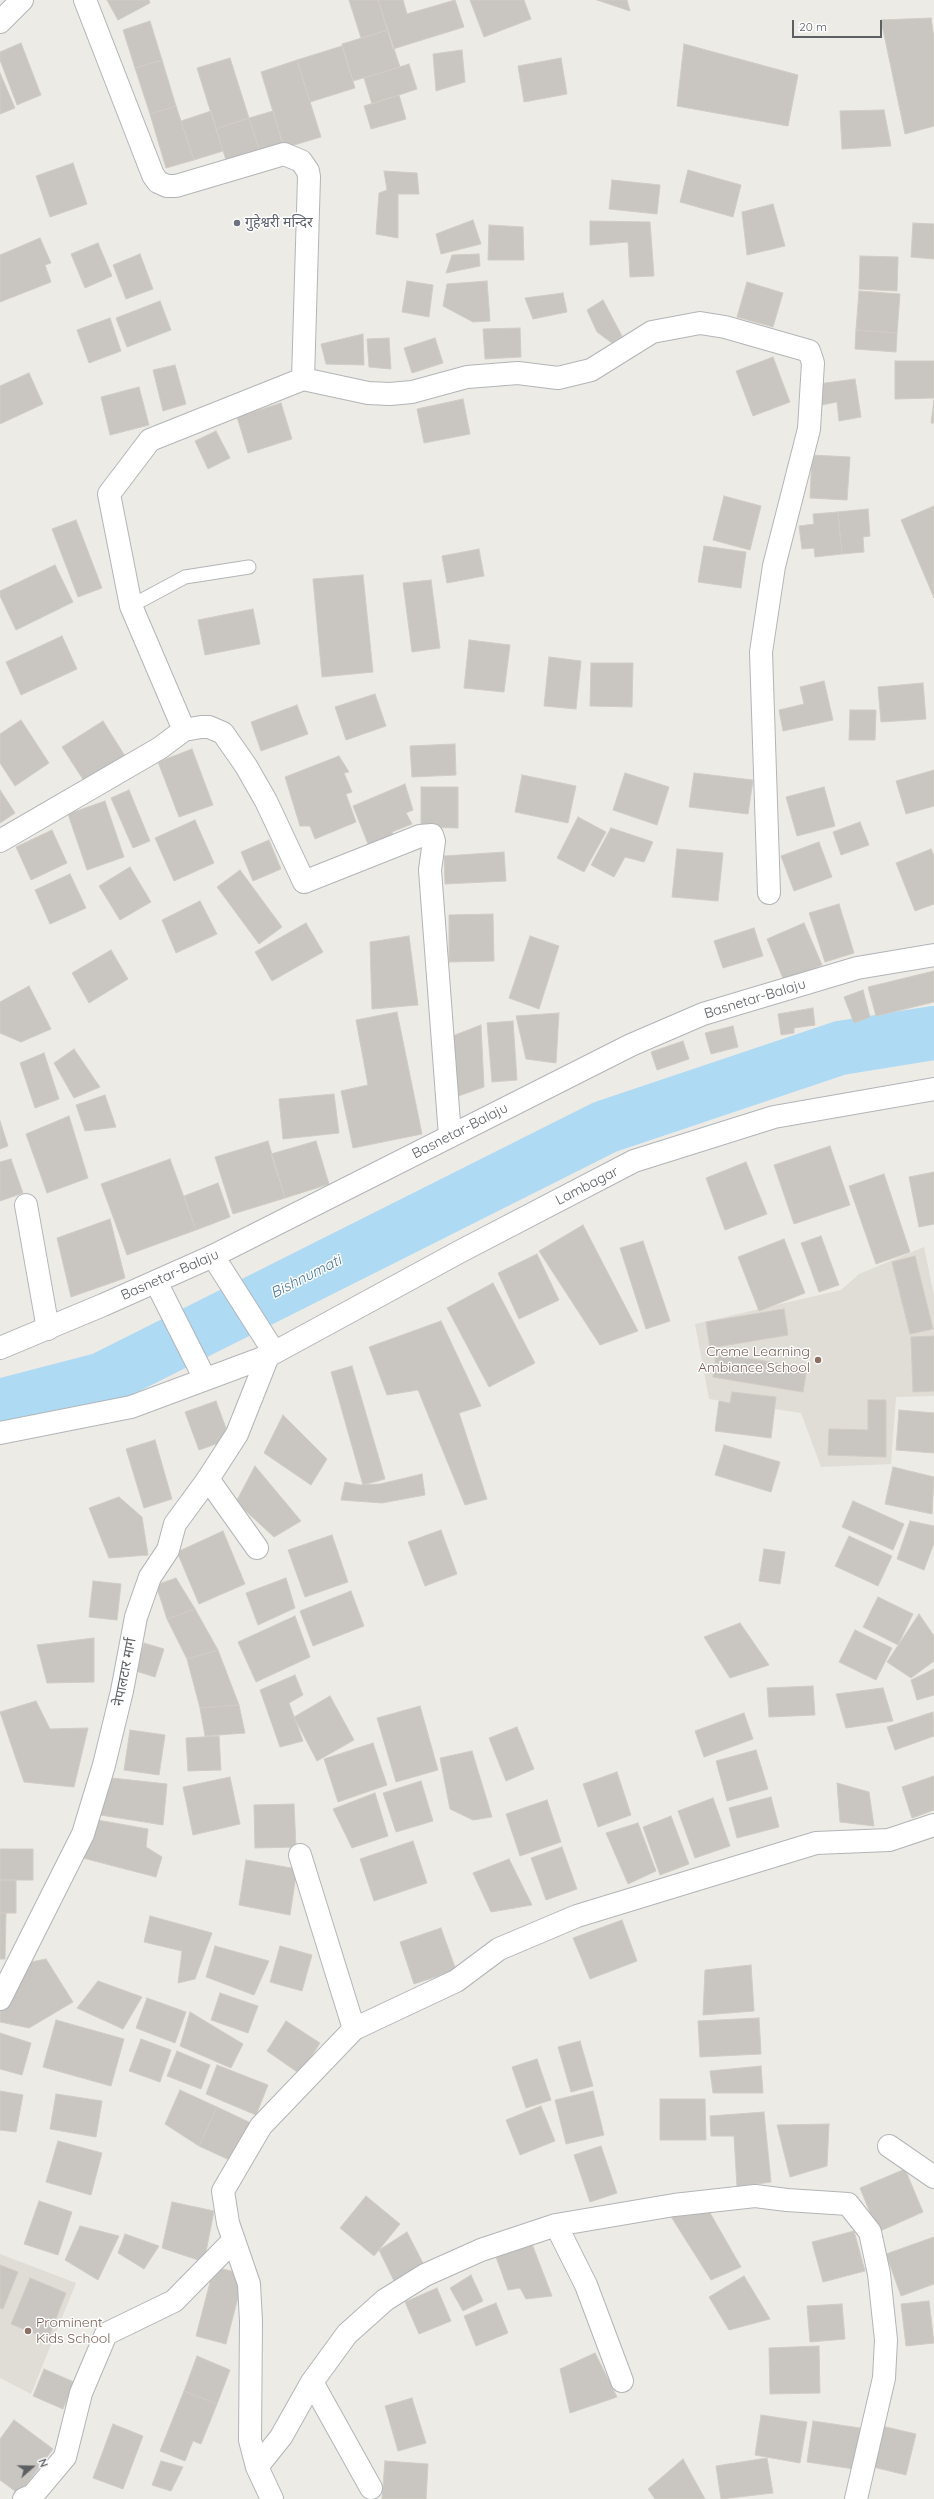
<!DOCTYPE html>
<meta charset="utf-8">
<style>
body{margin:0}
#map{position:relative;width:934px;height:2499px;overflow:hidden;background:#edebe5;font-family:Quicksand,sans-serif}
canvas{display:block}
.north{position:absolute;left:12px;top:2447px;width:40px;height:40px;-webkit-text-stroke:3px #fff;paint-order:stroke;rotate:70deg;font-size:11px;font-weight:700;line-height:16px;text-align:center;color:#5d6063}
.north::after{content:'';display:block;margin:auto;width:14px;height:18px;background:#5d6063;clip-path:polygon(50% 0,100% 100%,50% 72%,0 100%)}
.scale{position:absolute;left:792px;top:20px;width:90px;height:18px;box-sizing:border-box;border:2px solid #5d6063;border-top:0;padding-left:5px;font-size:12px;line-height:14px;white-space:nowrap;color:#5d6063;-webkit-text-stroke:3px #fff;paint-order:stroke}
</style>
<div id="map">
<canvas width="934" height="2499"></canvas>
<div class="north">N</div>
<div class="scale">20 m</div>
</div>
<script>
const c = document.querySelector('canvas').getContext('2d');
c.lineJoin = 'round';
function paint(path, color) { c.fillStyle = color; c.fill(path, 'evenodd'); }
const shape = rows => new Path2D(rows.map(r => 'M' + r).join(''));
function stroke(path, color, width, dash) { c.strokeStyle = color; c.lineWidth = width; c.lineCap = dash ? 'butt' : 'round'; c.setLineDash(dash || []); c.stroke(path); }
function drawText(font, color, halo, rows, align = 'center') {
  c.font = font + ' Quicksand,"Noto Sans Devanagari",sans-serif'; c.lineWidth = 3; c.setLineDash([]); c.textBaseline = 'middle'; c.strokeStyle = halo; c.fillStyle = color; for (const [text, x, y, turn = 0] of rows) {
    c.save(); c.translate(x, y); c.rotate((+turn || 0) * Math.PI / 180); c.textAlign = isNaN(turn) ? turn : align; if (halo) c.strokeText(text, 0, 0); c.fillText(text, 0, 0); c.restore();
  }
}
const education = shape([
 [924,1247,934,1296,934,1396,896,1397,891,1464,821,1467,801,1413,709,1399,695,1324,841,1290,859,1274],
 [0,2254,76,2283,31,2394,0,2378]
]);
const river = shape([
 [0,1406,103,1379,605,1127,840,1048,934,1033]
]);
const building = shape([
 [107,0,149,0,150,3,118,20,107,0],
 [349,0,378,0,388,30,361,38,349,0],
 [378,0,403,0,407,14,455,0,464,27,393,49,378,0],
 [470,0,524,0,531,19,484,37,470,0],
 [597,0,627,0,630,11,597,0],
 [931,18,934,38,934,126,905,134,881,20,931,18],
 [150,21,162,60,135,68,123,30,150,21],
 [388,30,400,67,353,81,342,44,388,30],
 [21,43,41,95,17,105,0,60,0,52,21,43],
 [684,44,798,75,788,126,677,106,684,44],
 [342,46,355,88,310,102,297,60,342,46],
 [462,50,465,82,436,91,433,54,462,50],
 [230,58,249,118,216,129,197,68,230,58],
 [561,58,567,94,524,102,518,66,561,58],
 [162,60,176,106,150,114,135,68,162,60],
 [297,60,321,137,284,148,261,72,297,60],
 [409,64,417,89,372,104,364,78,409,64],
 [0,73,15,108,0,114,0,73],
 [399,95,406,119,371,129,364,106,399,95],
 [176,106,194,160,166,168,150,114,176,106],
 [884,110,891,146,842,149,840,111,884,110],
 [211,111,223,151,194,160,181,121,211,111],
 [273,111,284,148,261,155,249,118,273,111],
 [249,118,261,155,228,166,216,129,249,118],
 [73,163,87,204,50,217,36,176,73,163],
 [688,170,741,185,733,217,680,202,688,170],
 [384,171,417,173,419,194,398,194,398,238,376,234,379,193,387,190,384,171],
 [612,180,660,185,657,214,609,209,612,180],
 [773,204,785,246,747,255,742,212,773,204],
 [473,220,481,244,441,254,436,234,473,220],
 [590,221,650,222,654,276,630,277,628,242,590,245,590,221],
 [913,223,934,224,934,259,911,257,913,223],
 [489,225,523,227,524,260,488,260,489,225],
 [40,238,51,263,45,265,51,282,0,302,0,255,40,238],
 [98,243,112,276,85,288,71,254,98,243],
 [140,254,153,289,126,299,113,265,140,254],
 [479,254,480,266,446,273,452,255,479,254],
 [860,256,898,257,897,291,859,289,860,256],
 [407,281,433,285,429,317,402,312,407,281],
 [487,281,490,321,473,322,443,306,447,284,487,281],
 [747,282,783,293,773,327,737,317,747,282],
 [859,291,900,294,897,333,856,330,859,291],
 [563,293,567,312,533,319,525,298,563,293],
 [603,300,622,336,612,343,597,332,587,310,603,300],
 [160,301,171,330,127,347,116,318,160,301],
 [110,318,121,351,89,363,77,330,110,318],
 [520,328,521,357,485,359,483,329,520,328],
 [856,330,897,333,896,352,855,349,856,330],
 [363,334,364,365,326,364,321,344,363,334],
 [389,338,391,369,369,367,367,339,389,338],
 [435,338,443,363,412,373,404,348,435,338],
 [773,357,790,402,753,416,736,371,773,357],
 [895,361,934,361,934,398,895,399,895,361],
 [175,365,186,404,163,411,153,370,175,365],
 [29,373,43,404,0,424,0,386,29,373],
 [855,379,861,417,839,421,837,402,821,405,818,384,855,379],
 [139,387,149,425,110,435,101,397,139,387],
 [463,399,470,434,424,443,417,409,463,399],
 [934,400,934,423,931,423,934,400],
 [281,403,292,439,248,453,237,417,281,403],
 [216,431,230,458,208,469,195,441,216,431],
 [812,455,850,457,847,500,810,498,812,455],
 [724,496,761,506,750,550,713,540,724,496],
 [934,506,934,584,929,586,901,520,934,506],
 [868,509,870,536,863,537,864,552,842,554,838,512,868,509],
 [838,512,842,554,815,557,814,548,802,549,799,526,814,524,813,514,838,512],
 [76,520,102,588,78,597,52,529,76,520],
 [704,546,746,552,741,588,698,582,704,546],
 [479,549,484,576,447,583,442,556,479,549],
 [55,565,73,602,16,630,0,596,0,591,55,565],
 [363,575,373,672,322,677,313,579,363,575],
 [431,580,440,648,412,652,403,583,431,580],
 [934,584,934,598,929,586,934,584],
 [253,609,260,644,205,655,198,620,253,609],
 [62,636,77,669,21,695,6,662,62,636],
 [469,640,510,645,504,692,464,688,469,640],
 [549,657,581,661,576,709,544,706,549,657],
 [591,663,633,663,632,707,590,706,591,663],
 [824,681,833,720,783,731,779,710,804,704,800,687,824,681],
 [923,683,926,719,881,722,878,687,923,683],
 [375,694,386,726,346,740,335,707,375,694],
 [297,705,308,734,261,751,251,722,297,705],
 [850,710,876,710,875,740,849,740,850,710],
 [21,720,49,763,15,786,0,763,0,734,21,720],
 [103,721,125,756,84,781,62,747,103,721],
 [455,744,456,775,412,777,410,746,455,744],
 [192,749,213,805,179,817,158,762,192,749],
 [339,756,349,772,344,773,352,792,346,794,356,822,315,839,310,826,300,826,285,777,339,756],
 [934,770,934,806,906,814,896,781,934,770],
 [625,773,669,787,657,825,613,810,625,773],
 [694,773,753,780,748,814,689,807,694,773],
 [522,775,576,786,568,823,515,812,522,775],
 [405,784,413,810,406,813,412,824,392,832,394,838,370,849,353,806,405,784],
 [421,787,458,787,458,828,421,827,421,787],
 [824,787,835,826,797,836,786,797,824,787],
 [0,790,15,813,0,823,0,790],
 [129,790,150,841,133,848,111,798,129,790],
 [105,801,124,857,87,870,68,814,105,801],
 [578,817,606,832,584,872,557,858,578,817],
 [195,820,214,863,174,881,155,838,195,820],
 [860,822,869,845,841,855,833,832,860,822],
 [611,828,653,842,644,862,625,857,614,877,591,865,611,828],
 [52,830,67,863,31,880,16,847,52,830],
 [269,840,281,869,253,881,241,852,269,840],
 [819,842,832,877,794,891,781,856,819,842],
 [677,849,723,853,718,901,672,897,677,849],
 [931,849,934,856,934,904,915,911,896,863,931,849],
 [504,852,506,881,445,884,444,856,504,852],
 [130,867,151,902,120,920,99,886,130,867],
 [240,870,282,927,259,944,217,887,240,870],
 [70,874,86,908,50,924,35,890,70,874],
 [200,901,217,934,176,953,162,920,200,901],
 [839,904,854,953,825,962,809,913,839,904],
 [493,914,494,961,449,962,449,915,493,914],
 [306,923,323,952,272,981,255,952,306,923],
 [804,923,822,965,784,981,767,939,804,923],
 [754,928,763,956,723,968,714,941,754,928],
 [409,936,418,1005,372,1009,370,942,409,936],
 [530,936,559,946,539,1009,509,998,530,936],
 [111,950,128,979,89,1003,72,973,111,950],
 [934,971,934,1002,876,1016,868,987,934,971],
 [29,986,51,1029,21,1042,0,1033,0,1002,29,986],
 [863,990,870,1017,854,1023,844,997,863,990],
 [813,1008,815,1025,794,1028,794,1033,781,1035,778,1014,813,1008],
 [397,1012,422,1134,353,1148,341,1091,368,1085,356,1020,397,1012],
 [559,1013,556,1063,526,1059,516,1016,559,1013],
 [513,1021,517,1080,492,1082,487,1023,513,1021],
 [481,1025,484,1087,450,1099,442,1040,481,1025],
 [733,1026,738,1047,711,1054,705,1033,733,1026],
 [683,1041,689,1059,657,1070,651,1052,683,1041],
 [74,1049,100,1087,74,1098,54,1063,74,1049],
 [44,1053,59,1099,35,1108,20,1063,44,1053],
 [334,1094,339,1133,283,1139,279,1099,334,1094],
 [105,1095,116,1127,85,1131,76,1105,105,1095],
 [69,1116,88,1178,47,1193,26,1134,69,1116],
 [0,1121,8,1146,0,1149,0,1121],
 [268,1141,285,1198,233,1214,215,1157,268,1141],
 [316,1141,329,1184,285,1198,271,1154,316,1141],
 [830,1146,850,1205,794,1224,774,1165,830,1146],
 [11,1159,23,1193,0,1201,0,1162,11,1159],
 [170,1159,196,1230,127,1255,101,1184,170,1159],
 [746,1162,767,1214,725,1230,706,1178,746,1162],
 [934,1172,934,1224,919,1227,909,1177,934,1172],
 [884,1174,910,1252,876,1264,849,1186,884,1174],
 [218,1183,230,1217,196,1230,184,1196,218,1183],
 [110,1219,125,1278,71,1297,57,1238,110,1219],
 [583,1225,638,1331,600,1345,539,1251,583,1225],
 [821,1236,839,1285,819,1292,801,1243,821,1236],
 [784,1239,805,1293,759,1311,738,1257,784,1239],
 [643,1241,670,1321,646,1329,620,1248,643,1241],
 [537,1254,559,1300,519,1319,498,1273,537,1254],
 [915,1256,933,1329,910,1334,892,1262,915,1256],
 [493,1283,535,1363,489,1387,447,1308,493,1283],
 [784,1309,788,1335,710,1348,706,1322,784,1309],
 [441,1321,481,1406,459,1413,487,1499,465,1505,418,1390,387,1395,369,1347,441,1321],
 [934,1336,934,1391,913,1392,911,1337,934,1336],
 [716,1353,807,1368,803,1392,713,1377,716,1353],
 [352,1366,385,1479,363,1485,331,1372,352,1366],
 [732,1392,776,1397,771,1438,715,1431,719,1401,730,1403,732,1392],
 [868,1400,886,1400,886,1457,828,1455,829,1429,868,1430,868,1400],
 [216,1401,230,1439,199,1450,185,1412,216,1401],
 [899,1410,934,1413,934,1453,896,1450,899,1410],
 [283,1415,327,1459,311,1485,264,1453,283,1415],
 [155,1440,172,1499,144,1508,126,1449,155,1440],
 [724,1445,780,1462,771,1492,715,1475,724,1445],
 [255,1466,301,1521,274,1537,236,1502,255,1466],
 [893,1467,934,1477,932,1514,885,1504,893,1467],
 [422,1474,425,1495,382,1503,341,1500,345,1482,360,1485,380,1484,422,1474],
 [119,1497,142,1517,148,1555,109,1558,89,1508,119,1497],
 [853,1501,904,1524,893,1550,842,1527,853,1501],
 [910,1521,934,1526,934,1543,924,1570,897,1559,910,1521],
 [441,1530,457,1574,425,1586,408,1542,441,1530],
 [223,1531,245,1584,199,1604,177,1552,223,1531],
 [332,1535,348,1582,305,1597,288,1550,332,1535],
 [849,1536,892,1556,878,1586,835,1566,849,1536],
 [764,1549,785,1552,780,1584,759,1581,764,1549],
 [176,1578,195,1609,167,1619,156,1585,176,1578],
 [286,1578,295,1608,258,1625,246,1593,286,1578],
 [93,1581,121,1584,117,1620,89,1617,93,1581],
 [351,1591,364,1626,313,1646,300,1611,351,1591],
 [878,1597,913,1614,898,1645,863,1627,878,1597],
 [195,1609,218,1650,187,1659,167,1619,195,1609],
 [919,1614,934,1636,934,1661,911,1678,887,1662,919,1614],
 [295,1616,310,1657,256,1682,238,1642,295,1616],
 [740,1623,769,1665,730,1678,704,1637,740,1623],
 [855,1630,892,1648,876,1680,839,1662,855,1630],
 [94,1638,94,1682,47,1683,37,1645,94,1638],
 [144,1643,164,1649,155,1677,136,1671,144,1643],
 [218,1650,239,1705,200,1708,187,1659,218,1650],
 [934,1669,934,1695,917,1700,911,1680,934,1669],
 [295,1675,303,1695,289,1703,303,1741,280,1747,260,1690,295,1675],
 [813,1686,815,1715,769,1717,767,1688,813,1686],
 [883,1688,893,1721,846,1728,836,1694,883,1688],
 [330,1696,354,1740,317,1761,294,1717,330,1696],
 [36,1701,50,1729,88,1728,74,1787,24,1782,0,1712,36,1701],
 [239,1705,245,1733,205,1736,200,1708,239,1705],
 [420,1706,438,1770,396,1782,377,1718,420,1706],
 [933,1712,934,1736,895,1750,887,1727,933,1712],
 [744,1713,753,1739,704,1757,695,1731,744,1713],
 [517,1727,534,1769,506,1781,489,1738,517,1727],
 [130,1730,165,1735,159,1775,124,1770,130,1730],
 [219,1736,221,1770,188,1771,186,1738,219,1736],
 [373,1743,387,1785,338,1802,324,1759,373,1743],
 [756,1750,768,1789,727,1801,716,1761,756,1750],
 [472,1751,492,1817,473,1820,450,1809,440,1758,472,1751],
 [617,1772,631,1815,598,1827,583,1784,617,1772],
 [934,1776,934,1810,912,1818,902,1787,934,1776],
 [103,1777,167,1784,163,1825,94,1814,103,1777],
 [230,1777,240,1824,193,1835,183,1787,230,1777],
 [421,1781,433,1821,396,1832,383,1793,421,1781],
 [837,1783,869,1792,874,1826,840,1822,837,1783],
 [375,1793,388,1836,352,1848,333,1809,375,1793],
 [771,1797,779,1827,737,1838,729,1808,771,1797],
 [713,1798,730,1846,695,1858,678,1811,713,1798],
 [547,1800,561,1842,520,1856,506,1814,547,1800],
 [294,1804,296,1847,255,1848,254,1805,294,1804],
 [671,1816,689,1864,660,1875,643,1827,671,1816],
 [92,1819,148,1829,146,1847,162,1857,156,1877,79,1857,92,1819],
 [638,1823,656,1871,628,1884,606,1833,638,1823],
 [413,1841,427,1883,374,1901,360,1859,413,1841],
 [562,1847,577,1889,546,1900,531,1858,562,1847],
 [0,1849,33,1849,33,1880,0,1880,0,1849],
 [509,1859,532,1905,491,1912,473,1873,509,1859],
 [246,1860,297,1869,290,1915,239,1905,246,1860],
 [0,1880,16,1880,16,1913,0,1913,0,1880],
 [0,1913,6,1913,5,1959,0,1959,0,1913],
 [150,1916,212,1933,195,1979,178,1983,182,1951,144,1942,150,1916],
 [622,1920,637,1961,590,1979,573,1938,622,1920],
 [441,1928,456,1970,414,1984,400,1942,441,1928],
 [215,1946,269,1961,254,1995,206,1977,215,1946],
 [280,1946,312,1955,302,1991,270,1982,280,1946],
 [46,1959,73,2002,29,2028,0,2022,0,2012,26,1963,46,1959],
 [751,1965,754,2011,703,2015,705,1970,751,1965],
 [98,1981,142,1997,123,2029,77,2008,98,1981],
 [220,1993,258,2006,248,2033,211,2020,220,1993],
 [147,1998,186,2012,175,2043,136,2028,147,1998],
 [190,2012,243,2044,231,2068,180,2046,190,2012],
 [759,2018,761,2054,700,2057,698,2021,759,2018],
 [56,2020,124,2039,111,2086,43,2067,56,2020],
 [286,2021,320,2043,300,2074,267,2051,286,2021],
 [0,2033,31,2043,22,2075,0,2069,0,2033],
 [141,2039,171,2050,160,2082,129,2071,141,2039],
 [580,2041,593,2086,571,2092,558,2047,580,2041],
 [177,2051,210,2065,201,2089,167,2076,177,2051],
 [537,2059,551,2100,526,2108,512,2067,537,2059],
 [217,2065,268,2085,256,2115,206,2094,217,2065],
 [761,2066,763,2093,713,2093,710,2071,761,2066],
 [180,2090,217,2107,199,2146,165,2124,180,2090],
 [0,2091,23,2095,16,2132,0,2130,0,2091],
 [593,2091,604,2135,566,2144,555,2100,593,2091],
 [56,2094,102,2101,96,2137,50,2129,56,2094],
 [660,2099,705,2099,706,2140,660,2140,660,2099],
 [541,2106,555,2141,520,2155,506,2120,541,2106],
 [217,2107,253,2124,236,2163,199,2146,217,2107],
 [764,2112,771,2182,737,2187,734,2136,711,2136,710,2116,764,2112],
 [829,2124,827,2166,790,2177,777,2125,829,2124],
 [58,2141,102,2153,91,2195,46,2182,58,2141],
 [601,2146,617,2193,590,2202,574,2155,601,2146],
 [905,2169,923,2212,878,2232,860,2188,905,2169],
 [366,2196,400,2224,374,2256,340,2228,366,2196],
 [39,2201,72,2212,58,2255,24,2244,39,2201],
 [172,2202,214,2211,204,2262,162,2248,172,2202],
 [709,2211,741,2267,711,2280,670,2215,709,2211],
 [80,2226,119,2236,98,2280,65,2260,80,2226],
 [854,2231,865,2271,823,2282,812,2242,854,2231],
 [407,2232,425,2267,395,2283,379,2250,407,2232],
 [125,2234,159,2246,144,2269,118,2253,125,2234],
 [934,2237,934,2284,901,2296,886,2254,934,2237],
 [532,2244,552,2296,526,2299,520,2288,508,2290,496,2257,532,2244],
 [0,2265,18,2272,3,2309,0,2308,0,2265],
 [214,2267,244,2274,226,2344,196,2336,214,2267],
 [471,2275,483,2301,463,2311,450,2288,471,2275],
 [744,2276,770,2319,729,2330,709,2297,744,2276],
 [30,2278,66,2293,48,2339,11,2324,30,2278],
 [437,2288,451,2321,419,2334,405,2302,437,2288],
 [929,2301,934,2343,906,2346,901,2304,929,2301],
 [496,2303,508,2333,476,2346,464,2316,496,2303],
 [842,2304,845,2339,810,2342,807,2306,842,2304],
 [819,2346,820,2393,770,2394,769,2348,819,2346],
 [595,2353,617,2397,570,2413,560,2369,595,2353],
 [197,2356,230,2370,217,2404,184,2391,197,2356],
 [44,2369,74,2382,63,2409,33,2396,44,2369],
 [184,2391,217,2404,201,2444,193,2441,185,2461,160,2451,184,2391],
 [412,2398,426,2443,398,2451,385,2406,412,2398],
 [761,2415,807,2422,800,2463,755,2455,761,2415],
 [14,2420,53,2449,19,2494,0,2480,0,2439,14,2420],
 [813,2421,860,2428,854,2469,807,2462,813,2421],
 [113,2424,143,2436,123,2489,93,2478,113,2424],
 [882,2426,916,2434,906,2475,873,2467,882,2426],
 [767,2458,773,2493,721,2499,716,2466,767,2458],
 [683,2459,705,2499,655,2499,648,2489,683,2459],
 [161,2461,183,2467,171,2491,152,2485,161,2461],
 [385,2461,428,2464,426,2499,382,2499,385,2461]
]);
const lane = shape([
 [131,606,185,577,249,567]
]);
const street = shape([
 [85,0,153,175,158,182,167,186,176,186,284,154,301,161,308,171,309,177,303,379,150,440,109,494,131,606,184,730],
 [303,379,368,393,390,394,412,392,467,377,518,373,558,378,591,370,652,332,700,323,725,327,809,351,813,363,809,429,774,566,761,652,769,893],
 [0,841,160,748,184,730,201,727,209,727,223,733,246,766,266,801,304,882,420,836,432,835,434,841,430,870,450,1136],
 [26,1205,48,1329],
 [213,1256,274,1352],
 [156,1282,205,1379],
 [0,1433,131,1407,268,1356],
 [208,1479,257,1548],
 [300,1855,354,2029],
 [889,2146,934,2177],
 [556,2225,586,2285,622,2381],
 [312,2382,371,2488],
 [257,2467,250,2440,251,2321,249,2284,228,2223,223,2191,261,2126,354,2029,456,1981,499,1949,577,1916,816,1843,889,1840,934,1825],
 [24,2499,33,2495,65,2457,81,2393,106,2334,174,2301,233,2241],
 [272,2499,257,2467,281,2437,312,2382,347,2334,385,2300,425,2275,481,2250,556,2225,674,2205,755,2196,787,2200,848,2204,870,2232,879,2274,886,2340,884,2378,856,2499]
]);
const secondary = shape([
 [0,22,22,0],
 [0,1348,103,1305,213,1256,631,1045,703,1014,857,968,934,955],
 [0,1999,83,1834,104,1765,122,1691,136,1617,150,1577,168,1550,175,1524,208,1479,237,1434,268,1356,461,1251,634,1161,774,1117,934,1089]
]);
const markers = [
 [237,223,4,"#6b7280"],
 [818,1360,4,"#8d6e63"],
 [28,2331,4,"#8d6e63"]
];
const worshipNames = [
 ["गुहेश्वरी मन्दिर",245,223]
];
const streetNames = [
 ["Basnetar-Balaju",755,999,-17],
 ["Basnetar-Balaju",460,1131,-27],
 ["Lambagar",587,1186,-27],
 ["Basnetar-Balaju",170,1275,-24],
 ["नेपालटार मार्ग",125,1672,-79]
];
const educationNames = [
 ["Creme Learning",810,1352],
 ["Ambiance School",810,1368],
 ["Prominent",36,2323,"left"],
 ["Kids School",36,2339,"left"]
];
const waterNames = [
 ["Bishnumati",306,1277,-27]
];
paint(education, '#e0dcd6');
stroke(river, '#aedaf4', 54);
paint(building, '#c9c5c1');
stroke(building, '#d1ccc4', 1);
stroke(lane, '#b2b5b8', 15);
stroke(street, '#b2b5b8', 24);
stroke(secondary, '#b1b4b8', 24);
stroke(lane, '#fff', 13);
stroke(street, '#fff', 22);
stroke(secondary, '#fff', 22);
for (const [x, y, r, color] of markers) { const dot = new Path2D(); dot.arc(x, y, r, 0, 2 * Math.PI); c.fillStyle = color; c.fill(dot); stroke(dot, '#fff', 1.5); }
drawText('14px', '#5b616d', '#fff', worshipNames, 'left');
drawText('14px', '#5d6063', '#fff', streetNames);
drawText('14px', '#785e54', '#fff', educationNames, 'right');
drawText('italic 15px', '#4a789c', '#fff', waterNames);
</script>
